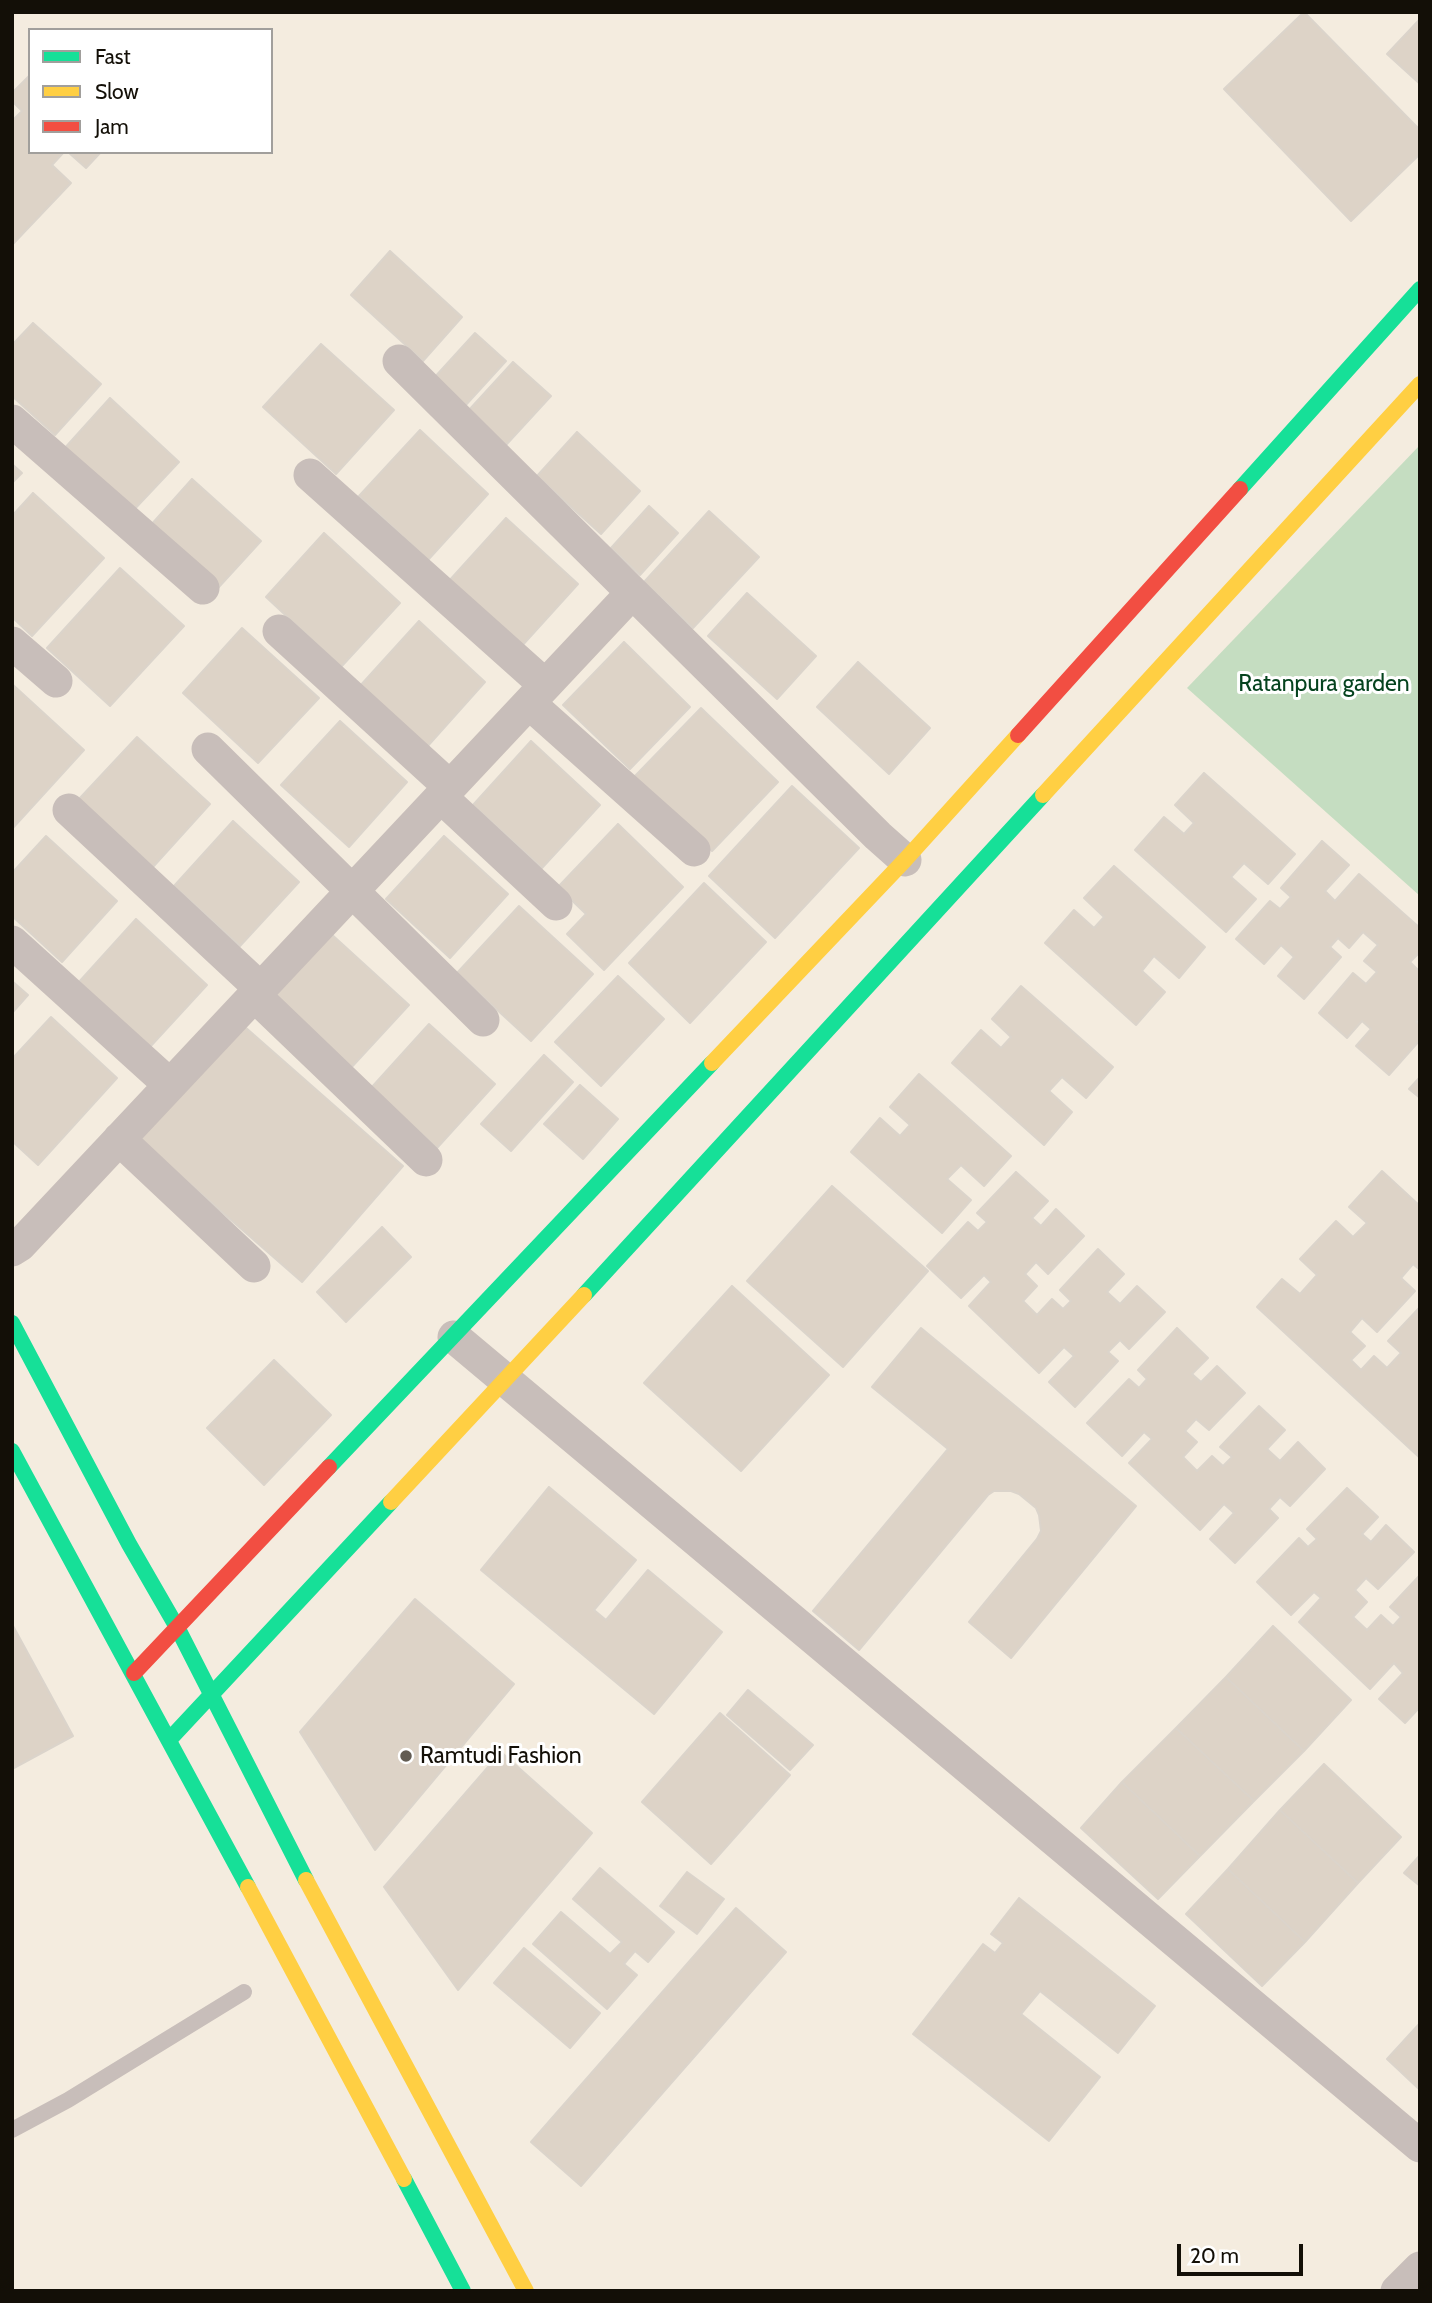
<!DOCTYPE html>
<style>
body{margin:0}
#map{position:relative;width:1432px;height:2303px;overflow:hidden;background:#f4ecdf;font-family:Cabin,sans-serif}
canvas{display:block}
.frame{position:absolute;inset:0;border:14px solid #130f07;pointer-events:none}
.legend{position:absolute;left:28px;top:28px;width:245px;height:126px;box-sizing:border-box;background:#fff;border:2px solid #a19f9c;margin:0;padding:9px 12px;list-style:none;font-size:21px;color:#130f07}
.legend li{display:flex;align-items:center;gap:14px;height:35px}
.legend b{width:35px;border:2px solid #a19f9c}
.scale{position:absolute;left:1177px;top:2244px;width:126px;height:32px;box-sizing:border-box;border:4px solid #130f07;border-top:0;padding-left:9px;font-size:21px;line-height:24px;white-space:nowrap;color:#130f07;-webkit-text-stroke:5px #fff;paint-order:stroke}
</style>
<div id="map">
<canvas width="1432" height="2303"></canvas>
<div class="frame"></div>
<ul class="legend">
<li><b style="height:9px;background:#16e098"></b>Fast</li>
<li><b style="height:9px;background:#ffcf43"></b>Slow</li>
<li><b style="height:9px;background:#f24e42"></b>Jam</li>
</ul>
<div class="scale">20 m</div>
</div>
<script>
const c = document.querySelector('canvas').getContext('2d');
c.lineJoin = 'round';
function paint(path, color) { c.fillStyle = color; c.fill(path, 'evenodd'); }
const shape = rows => new Path2D(rows.map(r => 'M' + r).join(''));
function stroke(path, color, width, dash) { c.strokeStyle = color; c.lineWidth = width; c.lineCap = dash ? 'butt' : 'round'; c.setLineDash(dash || []); c.stroke(path); }
function drawText(font, color, halo, rows, align = 'center') {
  c.font = font + ' Cabin,sans-serif'; c.lineWidth = 6; c.setLineDash([]); c.textBaseline = 'middle'; c.strokeStyle = halo; c.fillStyle = color; for (const [text, x, y, turn = 0] of rows) {
    c.save(); c.translate(x, y); c.rotate((+turn || 0) * Math.PI / 180); c.textAlign = isNaN(turn) ? turn : align; if (halo) c.strokeText(text, 0, 0); c.fillText(text, 0, 0); c.restore();
  }
}
const green = shape([
 [1420,445,1420,896,1187,688]
]);
const building = shape([
 [1304,12,1420,130,1420,154,1351,221,1224,89,1304,12],
 [1420,19,1420,84,1387,54,1420,19],
 [30,75,30,152,64,152,52,165,71,183,12,245,12,121,22,111,12,101,12,93,30,75],
 [68,152,101,152,86,168,68,152],
 [390,251,462,317,423,361,351,295,390,251],
 [33,323,101,384,55,435,12,396,12,345,33,323],
 [475,333,506,361,464,407,433,379,475,333],
 [321,344,394,410,336,474,263,407,321,344],
 [513,362,551,396,506,445,468,411,513,362],
 [110,398,179,462,130,514,63,450,110,398],
 [420,430,488,494,428,560,359,496,420,430],
 [577,432,640,491,601,534,537,476,577,432],
 [12,464,22,473,12,483,12,464],
 [192,479,261,541,218,588,150,526,192,479],
 [33,493,104,558,32,636,12,617,12,516,33,493],
 [649,506,678,533,640,575,611,548,649,506],
 [709,511,759,557,693,628,644,582,709,511],
 [506,518,578,584,520,648,448,582,506,518],
 [324,533,400,603,341,667,266,597,324,533],
 [120,568,184,626,110,706,47,648,120,568],
 [747,593,816,656,777,699,708,636,747,593],
 [419,621,485,682,426,748,359,687,419,621],
 [242,628,319,698,258,763,183,693,242,628],
 [624,642,690,707,630,769,563,705,624,642],
 [858,662,930,728,889,774,817,707,858,662],
 [12,684,84,750,12,829,12,684],
 [701,708,778,782,712,851,634,777,701,708],
 [340,721,407,782,349,847,281,785,340,721],
 [137,737,210,804,153,867,79,799,137,737],
 [531,741,600,805,542,868,473,805,531,741],
 [1204,773,1295,854,1268,884,1244,863,1231,877,1256,899,1226,932,1135,850,1164,817,1184,834,1194,823,1175,805,1204,773],
 [792,786,859,848,775,938,709,876,792,786],
 [233,821,299,882,240,946,174,886,233,821],
 [618,824,683,887,604,970,567,934,586,914,558,887,618,824],
 [46,836,117,901,62,962,12,916,12,873,46,836],
 [444,836,508,894,450,958,386,899,444,836],
 [1322,841,1349,865,1325,891,1335,901,1359,874,1420,928,1420,952,1410,962,1418,970,1420,968,1420,1018,1416,1022,1420,1025,1420,1040,1389,1075,1356,1046,1371,1029,1362,1021,1347,1038,1319,1013,1353,973,1366,984,1377,972,1364,961,1378,945,1363,932,1349,948,1338,938,1330,947,1341,957,1304,999,1278,976,1294,957,1281,945,1264,964,1236,939,1270,901,1280,909,1291,897,1281,888,1322,841],
 [1114,866,1205,947,1179,978,1154,956,1142,971,1165,992,1136,1025,1045,943,1074,910,1094,928,1104,917,1084,898,1114,866],
 [704,883,766,942,690,1023,629,963,704,883],
 [519,906,593,974,531,1041,457,973,519,906],
 [136,919,207,985,149,1048,78,983,136,919],
 [329,932,409,1005,349,1070,269,998,329,932],
 [618,976,664,1019,601,1086,555,1042,618,976],
 [12,981,28,995,12,1013,12,981],
 [1021,986,1113,1067,1086,1098,1062,1077,1049,1091,1072,1112,1044,1145,952,1063,981,1030,1001,1048,1011,1037,992,1019,1021,986],
 [51,1017,117,1078,38,1165,12,1141,12,1059,51,1017],
 [237,1020,403,1166,302,1282,135,1136,237,1020],
 [429,1024,495,1084,437,1148,371,1088,429,1024],
 [544,1055,573,1082,511,1151,481,1124,544,1055],
 [919,1074,1011,1156,984,1186,961,1165,947,1179,971,1200,942,1233,851,1152,880,1118,900,1136,910,1125,890,1107,919,1074],
 [1420,1077,1420,1098,1409,1089,1420,1077],
 [580,1085,618,1119,583,1159,544,1124,580,1085],
 [1382,1171,1420,1206,1420,1270,1413,1264,1401,1278,1415,1291,1377,1332,1362,1318,1350,1332,1365,1346,1351,1360,1361,1370,1374,1356,1387,1368,1401,1353,1388,1341,1420,1307,1420,1458,1257,1307,1282,1279,1300,1294,1317,1275,1300,1259,1336,1221,1353,1237,1367,1223,1349,1207,1382,1171],
 [1016,1172,1048,1201,1032,1218,1041,1226,1056,1209,1084,1236,1048,1274,1036,1262,1025,1274,1037,1286,1023,1301,1037,1315,1052,1299,1063,1309,1071,1301,1060,1290,1098,1249,1124,1274,1107,1292,1120,1304,1137,1286,1165,1312,1129,1349,1120,1340,1108,1352,1118,1361,1075,1407,1049,1382,1074,1356,1064,1347,1039,1373,969,1306,991,1282,984,1275,961,1298,927,1266,968,1222,978,1231,987,1222,977,1213,1016,1172],
 [832,1186,928,1271,843,1367,747,1281,832,1186],
 [382,1227,411,1257,346,1322,317,1292,382,1227],
 [732,1286,829,1375,741,1471,644,1383,732,1286],
 [921,1328,1136,1506,1011,1658,969,1622,1037,1539,1041,1531,1039,1515,1036,1508,1019,1494,1011,1491,994,1491,988,1495,859,1650,813,1611,948,1449,872,1387,921,1328],
 [1177,1328,1208,1358,1192,1374,1201,1382,1217,1366,1245,1393,1209,1430,1196,1419,1185,1431,1197,1442,1183,1457,1197,1471,1212,1456,1223,1466,1232,1457,1220,1447,1259,1406,1285,1430,1267,1449,1280,1461,1298,1442,1325,1469,1290,1506,1280,1497,1269,1509,1278,1518,1235,1563,1210,1539,1234,1513,1224,1504,1200,1530,1129,1463,1152,1439,1144,1432,1122,1456,1087,1423,1129,1379,1139,1388,1147,1379,1138,1370,1177,1328],
 [274,1360,331,1415,264,1485,207,1428,274,1360],
 [549,1487,636,1560,594,1610,606,1620,648,1570,722,1632,654,1714,481,1570,549,1487],
 [1347,1488,1378,1517,1362,1534,1371,1542,1386,1525,1414,1552,1378,1589,1366,1578,1355,1590,1367,1602,1353,1617,1367,1630,1381,1615,1393,1626,1401,1617,1390,1607,1420,1575,1420,1707,1405,1723,1379,1699,1403,1673,1394,1663,1370,1689,1299,1622,1321,1598,1314,1592,1291,1615,1257,1582,1299,1538,1308,1547,1317,1539,1307,1529,1347,1488],
 [415,1599,514,1684,375,1850,300,1732,415,1599],
 [12,1624,73,1736,12,1769,12,1624],
 [1273,1626,1351,1700,1304,1751,1226,1677,1273,1626],
 [1226,1677,1304,1751,1254,1801,1176,1728,1226,1677],
 [748,1690,813,1745,790,1770,727,1715,748,1690],
 [720,1713,790,1775,711,1864,642,1802,720,1713],
 [1176,1728,1254,1801,1200,1856,1122,1782,1176,1728],
 [501,1752,592,1833,458,1990,384,1887,501,1752],
 [1324,1764,1401,1837,1358,1883,1280,1810,1324,1764],
 [1122,1782,1200,1856,1158,1899,1081,1828,1122,1782],
 [1280,1810,1358,1883,1305,1942,1228,1869,1280,1810],
 [1420,1855,1420,1886,1404,1873,1420,1855],
 [600,1868,674,1932,648,1962,635,1951,624,1964,637,1975,607,2009,533,1944,561,1912,610,1954,622,1942,573,1899,600,1868],
 [1228,1869,1305,1942,1262,1986,1186,1914,1228,1869],
 [687,1872,724,1899,697,1934,660,1906,687,1872],
 [1019,1898,1155,2006,1118,2053,1040,1991,1021,2014,1100,2077,1049,2141,913,2034,983,1944,995,1953,1003,1943,991,1934,1019,1898],
 [736,1908,786,1952,581,2186,531,2142,736,1908],
 [524,1948,600,2013,570,2048,494,1983,524,1948],
 [1420,2023,1420,2090,1387,2059,1420,2023]
]);
const lane = shape([
 [12,2130,68,2100,244,1992]
]);
const street = shape([
 [399,361,878,836,905,860],
 [12,421,203,588],
 [310,475,545,685],
 [279,631,450,787],
 [12,643,56,681],
 [529,703,694,850],
 [208,749,483,1020],
 [441,797,556,904],
 [69,810,261,989],
 [12,942,170,1085],
 [254,995,426,1160],
 [119,1139,254,1266],
 [12,1250,20,1245,632,593],
 [454,1337,1420,2146],
 [1397,2291,1420,2268]
]);
const fast = shape([
 [1240,489,1420,289],
 [584,1295,1043,795],
 [12,1323,129,1544,178,1629,306,1880],
 [12,1451,248,1887],
 [329,1467,712,1063],
 [169,1740,391,1502],
 [404,2179,463,2291]
]);
const slow = shape([
 [1043,795,1420,384],
 [712,1063,905,860,1018,735],
 [391,1502,584,1295],
 [306,1880,526,2291],
 [248,1887,404,2179]
]);
const jam = shape([
 [1018,735,1240,489],
 [134,1673,329,1467]
]);
const markers = [
 [406,1756,7,"#625c53"]
];
const parkNames = [
 ["Ratanpura garden",1324,684]
];
const poiNames = [
 ["Ramtudi Fashion",420,1756]
];
paint(green, '#c5ddc1');
paint(building, '#ddd3c7');
stroke(building, '#dbd4cb', 2);
stroke(lane, '#c8beba', 16);
stroke(street, '#c8beba', 33);
stroke(fast, '#16e098', 16);
stroke(slow, '#ffcf43', 16);
stroke(jam, '#f24e42', 16);
for (const [x, y, r, color] of markers) { const dot = new Path2D(); dot.arc(x, y, r, 0, 2 * Math.PI); c.fillStyle = color; c.fill(dot); stroke(dot, '#fff', 2.5); }
drawText('23px', '#05431e', '#fff', parkNames);
drawText('23px', '#130f07', '#fff', poiNames, 'left');
</script>
